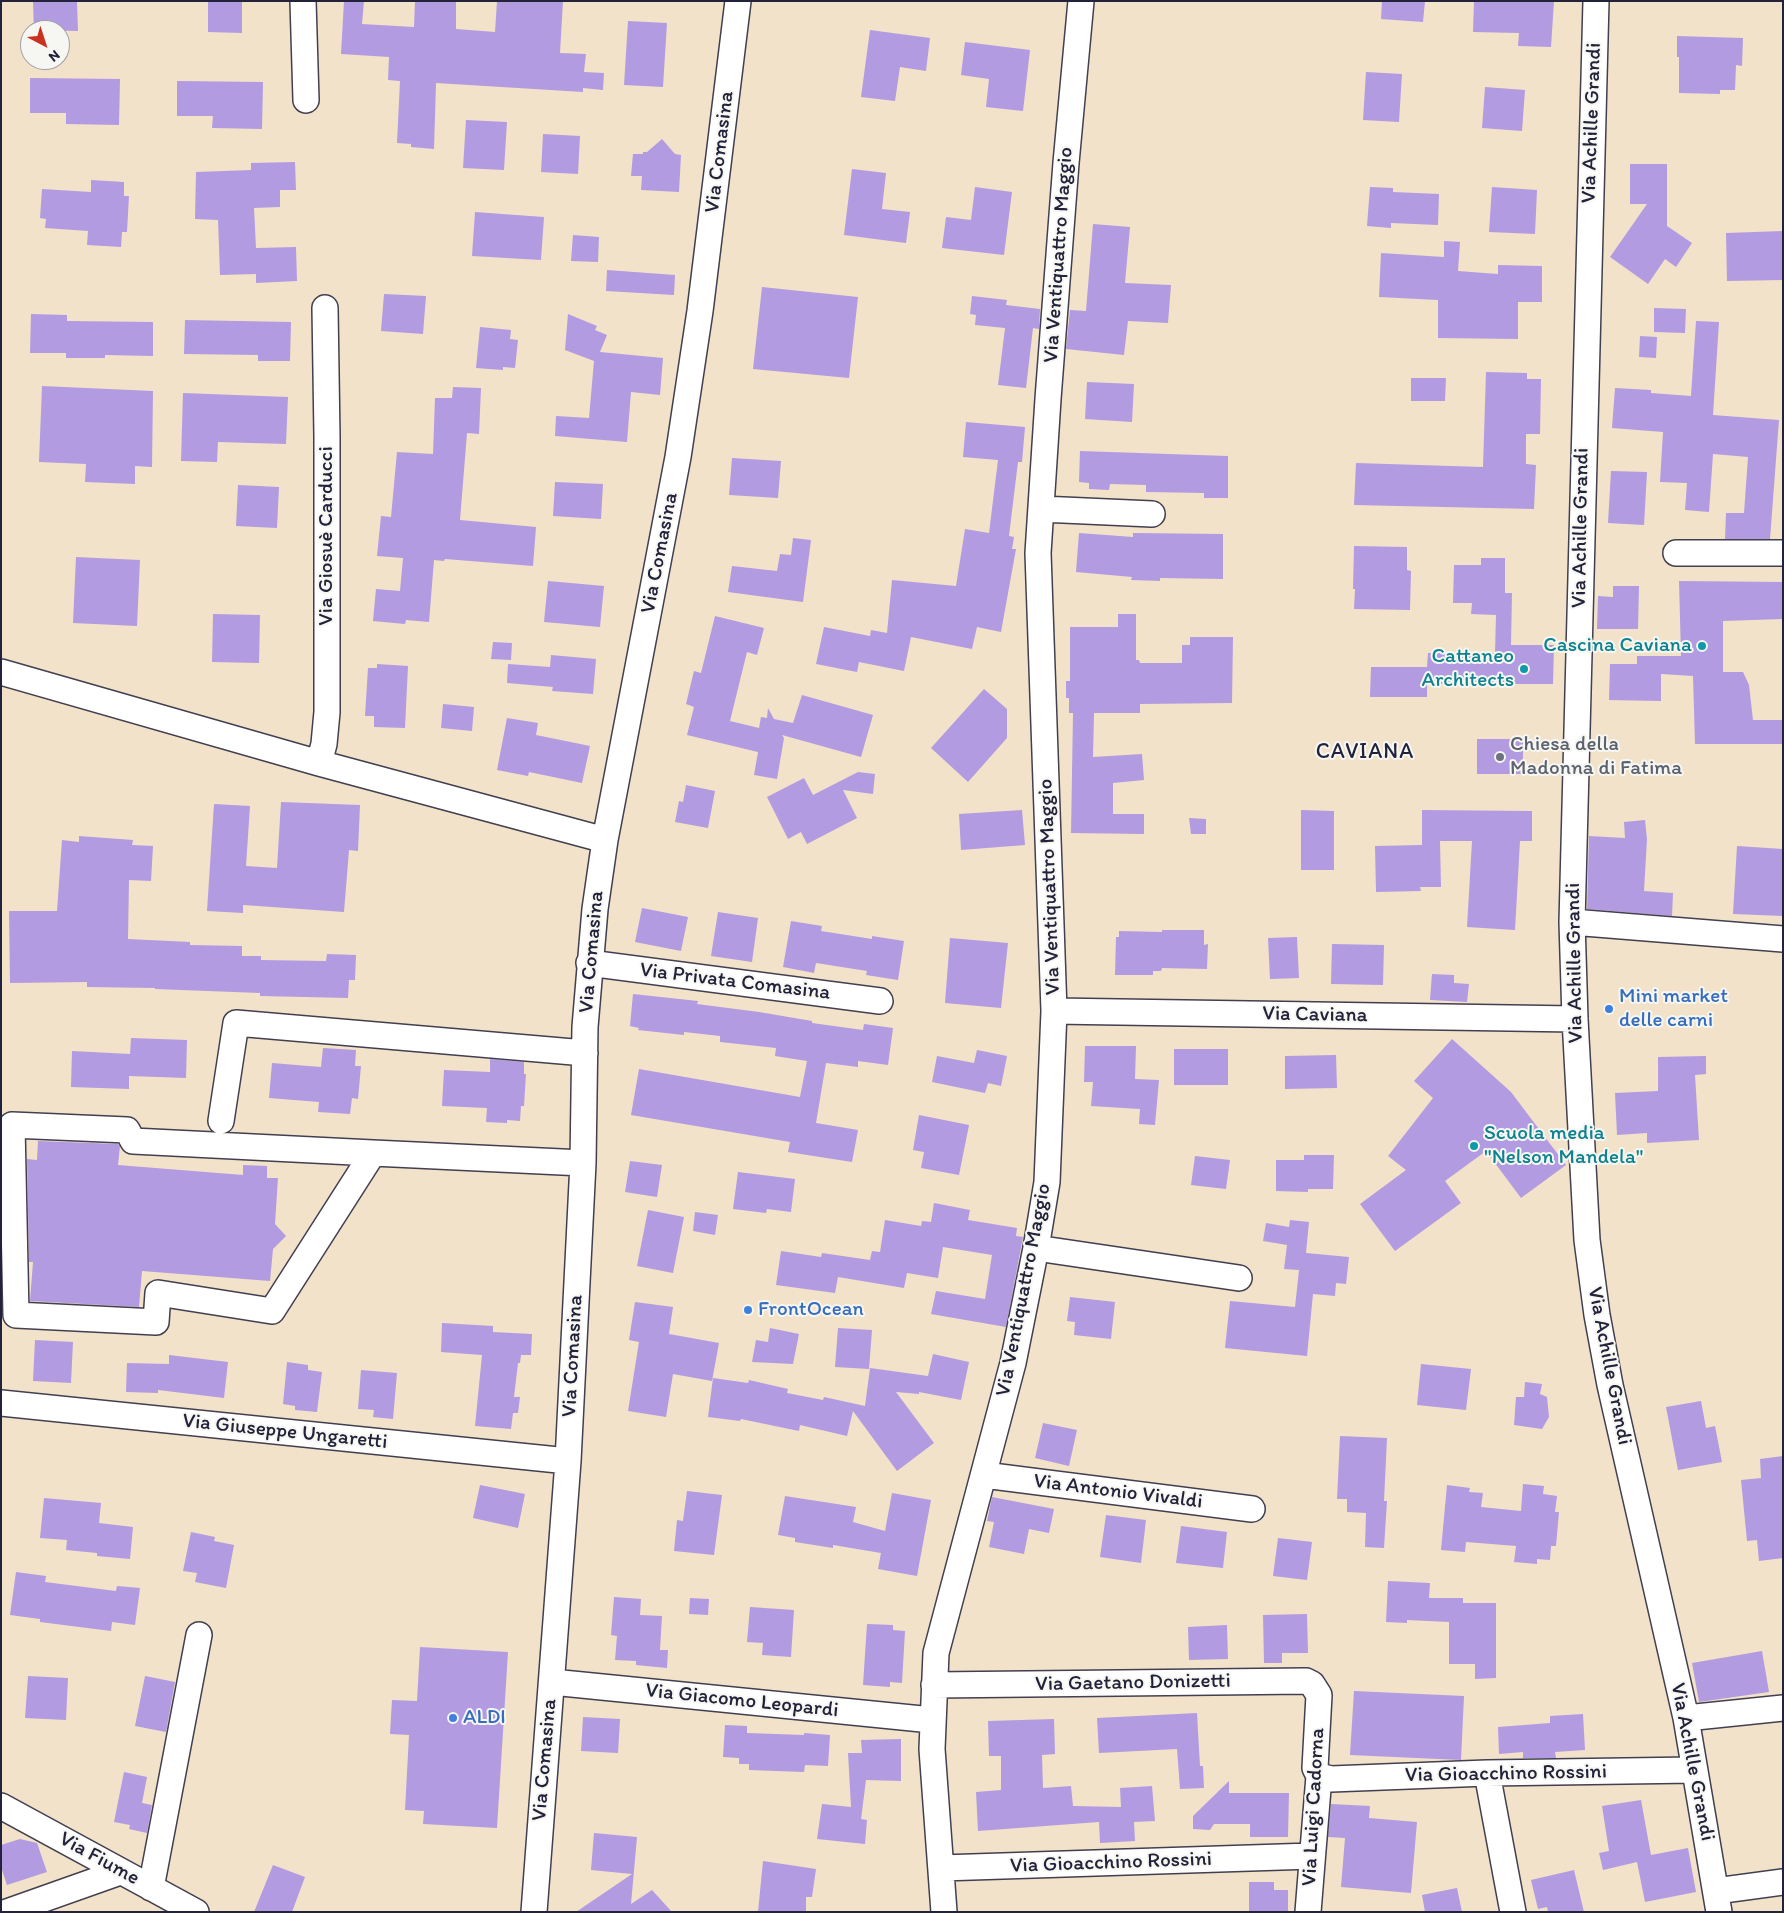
<!DOCTYPE html>
<meta charset="utf-8">
<style>
body{margin:0}
#map{position:relative;width:1784px;height:1913px;overflow:hidden;background:#f2e2c9;font-family:Itim,sans-serif}
canvas{display:block}
.frame{position:absolute;inset:0;border:2px solid #22223b;pointer-events:none}
.north{position:absolute;left:20px;top:20px;width:50px;height:50px;box-sizing:border-box;background:#f6f6f2;border:1px solid #a1a1a9;border-radius:50%;rotate:140deg;font-size:14px;font-weight:700;line-height:20px;text-align:center;color:#22223b}
.north::after{content:'';display:block;margin:auto;width:18px;height:22px;background:#c8321e;clip-path:polygon(50% 0,100% 100%,50% 72%,0 100%)}
</style>
<div id="map">
<canvas width="1784" height="1913"></canvas>
<div class="frame"></div>
<div class="north">N</div>
</div>
<script>
const c = document.querySelector('canvas').getContext('2d');
c.lineJoin = 'round';
function paint(path, color) { c.fillStyle = color; c.fill(path, 'evenodd'); }
const shape = rows => new Path2D(rows.map(r => 'M' + r).join(''));
function stroke(path, color, width, dash) { c.strokeStyle = color; c.lineWidth = width; c.lineCap = dash ? 'butt' : 'round'; c.setLineDash(dash || []); c.stroke(path); }
function drawText(font, color, halo, rows, align = 'center') {
  c.font = font + ' Itim,sans-serif'; c.lineWidth = 4; c.setLineDash([]); c.textBaseline = 'middle'; c.strokeStyle = halo; c.fillStyle = color; for (const [text, x, y, turn = 0] of rows) {
    c.save(); c.translate(x, y); c.rotate((+turn || 0) * Math.PI / 180); c.textAlign = isNaN(turn) ? turn : align; if (halo) c.strokeText(text, 0, 0); c.fillText(text, 0, 0); c.restore();
  }
}
const building = shape([
 [33,1,77,1,78,31,34,30],
 [208,1,242,1,242,33,208,32],
 [344,1,364,1,362,24,414,27,415,1,456,1,456,29,495,32,497,1,563,1,560,53,586,54,584,72,604,73,603,90,583,88,583,92,436,83,434,149,411,147,411,144,397,143,400,81,388,80,389,57,341,54],
 [1382,1,1425,1,1423,22,1381,19],
 [1474,1,1554,1,1551,47,1518,46,1519,33,1473,32],
 [628,21,667,23,663,87,624,85],
 [870,30,930,38,926,71,900,67,895,101,861,97],
 [1677,36,1743,38,1742,66,1736,65,1735,90,1720,90,1720,94,1679,93,1679,57,1677,57],
 [965,42,1030,50,1023,111,986,107,989,79,961,75],
 [1366,72,1402,74,1399,122,1363,120],
 [30,78,120,79,119,125,66,124,66,113,30,113],
 [177,81,263,82,262,129,212,128,213,116,177,116],
 [1485,87,1525,90,1522,131,1482,128],
 [466,120,507,122,504,170,463,168],
 [543,134,580,136,578,174,541,172],
 [662,139,675,154,681,155,679,192,641,190,642,176,631,176,633,154,643,154,643,152,647,152],
 [295,162,296,190,280,190,280,207,254,208,256,248,296,247,297,281,256,283,256,274,220,275,218,220,195,219,196,172,251,170,251,163],
 [1630,164,1667,164,1667,226,1692,243,1676,267,1665,259,1648,284,1610,257,1647,204,1630,204],
 [852,169,886,173,882,209,910,212,906,243,844,235],
 [91,180,124,182,124,196,129,196,127,232,122,232,121,247,87,245,88,231,45,228,46,219,40,218,42,189,91,192],
 [975,187,1012,192,1004,255,942,248,946,217,971,220],
 [1370,187,1393,188,1393,192,1439,194,1438,225,1391,223,1391,228,1367,226],
 [1492,187,1537,190,1535,234,1489,232],
 [475,212,544,217,541,260,472,256],
 [1093,224,1130,227,1125,283,1171,285,1168,323,1128,321,1124,355,1066,349,1070,310,1086,311],
 [1783,231,1783,280,1727,281,1726,233],
 [573,235,599,237,598,262,571,261],
 [1444,241,1460,242,1458,271,1498,274,1498,265,1542,266,1542,302,1518,302,1518,339,1438,338,1438,300,1379,297,1381,253,1444,257],
 [607,270,675,275,674,295,606,291],
 [762,287,858,297,849,378,753,369],
 [384,294,426,296,423,334,381,331],
 [972,296,1007,300,1006,305,1040,309,1039,329,1033,328,1026,388,998,385,1005,328,975,325,976,315,970,314],
 [1654,308,1686,309,1685,333,1654,332],
 [31,314,67,315,67,321,153,322,153,356,105,355,105,358,66,358,66,353,30,353],
 [568,314,597,326,595,330,607,335,600,352,663,358,660,395,631,392,627,442,555,436,556,416,589,418,594,361,565,350],
 [185,320,291,322,290,361,258,361,258,355,184,354],
 [1696,321,1719,322,1713,415,1779,420,1770,539,1725,539,1726,513,1744,513,1748,457,1713,454,1709,512,1685,510,1687,483,1660,482,1663,432,1612,428,1615,388,1651,390,1651,393,1691,396],
 [480,327,511,330,510,339,518,340,515,368,503,367,503,370,476,368],
 [1640,336,1657,337,1656,358,1639,357],
 [1486,372,1527,373,1527,379,1541,379,1540,434,1526,434,1526,464,1536,465,1534,509,1354,505,1356,463,1483,467],
 [1411,378,1446,378,1445,401,1411,401],
 [1087,382,1134,384,1132,422,1085,419],
 [42,386,153,391,152,467,135,466,135,484,85,482,86,464,39,462],
 [453,387,481,388,479,434,467,433,460,520,536,527,533,566,445,559,444,561,434,560,429,622,406,620,405,624,373,621,376,589,400,591,403,558,377,556,381,516,391,517,397,452,433,454,435,398,452,398],
 [183,393,288,397,286,444,218,442,217,462,181,461],
 [966,422,1025,427,1022,462,1018,462,1009,536,1014,537,1012,549,1016,549,1001,632,977,627,972,649,911,637,904,671,859,662,857,672,816,664,824,627,870,636,871,630,887,633,892,580,956,586,965,529,989,533,998,460,963,457],
 [1080,451,1228,456,1228,498,1204,498,1204,493,1146,492,1146,485,1110,484,1109,490,1089,489,1089,483,1079,482],
 [732,458,781,461,778,498,729,495],
 [1611,471,1647,472,1644,525,1608,523],
 [555,482,603,484,601,519,553,516],
 [238,485,279,487,277,528,236,526],
 [1079,533,1133,537,1133,533,1223,534,1223,579,1160,578,1160,581,1131,580,1132,577,1076,572],
 [793,538,811,540,803,602,728,592,732,566,777,571,780,554,791,555],
 [1354,546,1407,547,1407,570,1411,571,1410,610,1354,609,1355,589,1353,589],
 [76,557,140,560,137,626,73,623],
 [1481,558,1505,558,1505,593,1512,593,1511,645,1554,645,1553,684,1427,684,1427,697,1370,697,1371,667,1427,667,1428,653,1495,653,1496,615,1471,614,1472,603,1453,603,1454,565,1481,565],
 [548,581,604,586,600,627,544,622],
 [1679,581,1783,582,1783,619,1723,621,1723,672,1743,672,1749,685,1753,720,1783,720,1783,744,1695,744,1693,676,1661,674,1661,701,1609,700,1610,664,1637,664,1637,656,1681,656],
 [1613,586,1639,586,1638,629,1597,629,1598,596,1613,597],
 [213,614,260,615,259,663,212,662],
 [1118,614,1136,614,1136,660,1139,660,1140,663,1182,663,1182,645,1190,645,1190,637,1233,637,1232,703,1140,704,1140,713,1094,713,1093,757,1142,754,1144,780,1113,783,1113,814,1144,814,1144,834,1071,833,1073,713,1069,713,1069,698,1066,698,1066,681,1070,681,1070,627,1118,627],
 [715,616,764,628,757,655,747,652,730,721,759,728,761,717,767,718,768,708,774,719,793,723,802,695,873,715,861,757,782,735,784,738,777,779,754,775,758,752,687,735,694,707,686,704,694,671,701,673],
 [493,642,512,643,511,660,491,659],
 [551,655,596,659,593,694,552,691,553,687,507,683,508,664,550,667],
 [377,664,408,666,405,728,374,727,374,716,365,716,368,668,377,668],
 [984,689,1007,709,1007,738,968,782,931,748],
 [443,704,474,707,472,731,441,728],
 [507,718,538,723,536,735,590,746,582,783,529,772,528,776,497,770],
 [1477,739,1523,739,1523,774,1477,774],
 [858,772,875,774,873,794,843,790,857,818,807,844,801,832,788,839,767,797,804,778,813,795],
 [686,785,715,791,708,828,675,822,679,801,683,802],
 [281,802,360,805,358,851,349,850,344,912,243,905,243,913,207,911,214,804,250,806,246,866,277,868],
 [1022,810,1025,845,961,850,959,814],
 [1301,810,1334,811,1334,870,1301,870],
 [1422,810,1532,811,1532,841,1520,841,1515,930,1467,927,1472,841,1440,841,1441,887,1420,887,1421,891,1376,892,1375,846,1422,845],
 [1189,818,1206,819,1206,834,1191,834],
 [1645,820,1647,839,1644,891,1673,893,1672,916,1587,909,1589,836,1625,838,1624,822],
 [79,836,133,840,132,845,153,846,151,881,129,880,128,939,190,942,190,945,242,946,242,956,261,956,261,960,326,961,327,954,356,955,355,980,349,980,348,998,260,996,260,993,155,989,155,988,87,987,87,982,10,983,9,911,57,911,62,840,79,842],
 [1737,846,1783,849,1783,916,1733,914],
 [642,908,688,917,681,951,635,942],
 [718,912,758,918,752,962,711,956],
 [791,921,822,926,821,931,872,939,872,936,904,941,898,980,866,975,867,971,816,963,814,973,783,967],
 [1162,930,1204,930,1204,945,1208,944,1207,969,1162,968,1161,971,1153,971,1153,975,1115,975,1116,937,1119,937,1119,931,1162,932],
 [1297,937,1299,978,1270,979,1268,938],
 [950,938,1008,943,1001,1008,945,1003],
 [1332,944,1384,945,1383,985,1331,984],
 [1432,974,1454,975,1454,983,1469,984,1467,1002,1430,1000],
 [633,994,698,1001,697,1004,759,1012,812,1021,812,1023,863,1030,864,1024,893,1028,888,1065,858,1061,858,1067,826,1063,816,1123,858,1130,852,1162,788,1152,790,1142,631,1115,639,1069,800,1097,807,1061,775,1056,776,1048,720,1042,720,1036,684,1032,684,1035,638,1030,639,1028,630,1026],
 [131,1038,187,1040,186,1078,129,1076,129,1089,71,1087,72,1051,130,1054],
 [1452,1039,1511,1092,1566,1165,1521,1198,1486,1151,1445,1181,1461,1203,1395,1251,1360,1204,1406,1170,1388,1156,1433,1098,1414,1081],
 [1085,1046,1136,1046,1135,1079,1159,1080,1155,1125,1139,1124,1140,1109,1091,1106,1093,1082,1084,1082],
 [323,1048,356,1050,355,1066,361,1066,358,1099,352,1098,350,1114,318,1112,319,1102,269,1098,272,1063,321,1067],
 [1174,1049,1228,1049,1228,1085,1174,1085],
 [977,1050,1007,1056,1001,1086,988,1083,985,1093,932,1082,937,1056,974,1063],
 [1336,1055,1337,1088,1285,1089,1285,1056],
 [1706,1056,1706,1074,1695,1075,1699,1140,1647,1143,1647,1133,1617,1135,1615,1093,1658,1091,1658,1057],
 [490,1059,524,1062,524,1074,526,1074,524,1106,521,1106,520,1121,507,1120,507,1123,486,1122,487,1108,442,1106,444,1070,490,1072],
 [919,1115,969,1125,959,1175,921,1168,924,1152,913,1150],
 [38,1141,118,1144,120,1146,118,1165,243,1175,243,1165,267,1166,267,1178,278,1178,275,1224,286,1236,273,1249,270,1281,142,1271,139,1307,30,1301,33,1262,29,1262,27,1159,37,1160],
 [1304,1155,1334,1155,1333,1189,1308,1189,1308,1192,1276,1191,1276,1160,1304,1160],
 [1195,1156,1230,1160,1226,1189,1191,1185],
 [630,1161,662,1165,657,1197,625,1192],
 [738,1172,795,1179,791,1212,767,1209,766,1213,733,1209],
 [934,1203,970,1210,968,1220,1017,1228,1016,1236,1023,1237,1006,1327,931,1314,936,1291,985,1299,992,1255,943,1247,938,1278,907,1273,904,1288,838,1277,835,1293,776,1285,781,1251,821,1257,822,1253,870,1260,872,1251,880,1252,885,1220,921,1226,922,1221,931,1222],
 [648,1210,684,1217,673,1273,637,1266],
 [695,1212,718,1215,715,1235,693,1231],
 [1290,1220,1309,1222,1306,1253,1349,1257,1346,1284,1336,1283,1335,1296,1313,1294,1307,1356,1225,1348,1230,1301,1295,1307,1299,1270,1284,1269,1287,1245,1263,1241,1266,1223,1289,1227],
 [1070,1297,1115,1302,1111,1339,1074,1335,1075,1322,1067,1321],
 [635,1302,673,1307,669,1334,719,1343,712,1381,673,1374,666,1417,628,1411,639,1342,629,1340],
 [442,1323,493,1326,493,1332,532,1334,531,1355,521,1355,520,1363,518,1363,514,1397,520,1397,518,1413,513,1413,511,1429,475,1426,482,1355,441,1352],
 [770,1328,799,1334,793,1364,752,1362,756,1340,768,1342],
 [838,1328,872,1330,869,1369,835,1367],
 [35,1340,73,1342,71,1383,33,1381],
 [933,1354,969,1362,961,1400,919,1392,919,1394,896,1392,934,1443,897,1471,853,1411,847,1436,800,1425,799,1431,741,1419,740,1421,708,1417,713,1378,748,1383,749,1380,788,1389,787,1393,823,1400,824,1397,865,1406,870,1368,928,1376],
 [169,1355,228,1362,224,1398,158,1390,158,1393,126,1392,127,1363,169,1364],
 [287,1362,308,1365,308,1370,322,1372,317,1412,295,1410,295,1406,283,1404],
 [1421,1364,1471,1369,1466,1410,1417,1405],
 [361,1370,397,1373,393,1419,373,1417,374,1410,358,1409],
 [1525,1382,1542,1384,1540,1394,1547,1397,1549,1417,1542,1429,1514,1425,1516,1397,1524,1397],
 [1701,1401,1706,1428,1715,1426,1722,1462,1678,1470,1666,1407],
 [1043,1423,1077,1430,1069,1466,1035,1458],
 [1340,1436,1387,1438,1384,1501,1387,1501,1384,1548,1365,1547,1366,1513,1347,1512,1347,1499,1337,1499],
 [1783,1456,1783,1558,1759,1561,1757,1540,1747,1541,1741,1480,1761,1478,1760,1459],
 [1523,1484,1544,1486,1543,1494,1557,1496,1555,1512,1559,1512,1556,1546,1551,1546,1550,1560,1537,1559,1537,1564,1514,1562,1516,1546,1466,1542,1465,1552,1441,1550,1447,1485,1470,1488,1469,1492,1483,1493,1481,1507,1521,1511],
 [480,1485,525,1494,518,1528,473,1518],
 [687,1491,722,1495,714,1555,674,1551,677,1520,683,1521],
 [892,1493,931,1500,917,1576,878,1569,881,1553,833,1545,833,1548,795,1542,795,1538,778,1535,785,1496,856,1507,853,1522,885,1531],
 [992,1497,1054,1509,1049,1533,1029,1529,1024,1554,989,1547,994,1522,987,1521],
 [44,1498,101,1503,99,1523,133,1527,130,1559,97,1556,97,1553,66,1550,67,1540,40,1538],
 [1106,1515,1146,1520,1141,1563,1100,1557],
 [1181,1526,1227,1532,1223,1568,1176,1563],
 [191,1532,215,1537,214,1541,234,1545,226,1588,195,1582,197,1573,183,1571],
 [1278,1538,1312,1542,1307,1580,1273,1576],
 [16,1572,46,1576,45,1582,116,1591,117,1586,140,1588,135,1625,112,1622,111,1631,40,1622,40,1619,10,1615],
 [1388,1581,1430,1583,1429,1598,1463,1598,1463,1603,1496,1603,1496,1678,1475,1679,1475,1664,1449,1664,1449,1622,1407,1620,1407,1623,1386,1622],
 [614,1597,641,1599,640,1615,662,1616,660,1650,668,1650,667,1668,636,1665,636,1661,615,1660,617,1636,611,1635],
 [690,1598,709,1599,708,1615,689,1614],
 [750,1607,794,1610,791,1657,762,1655,763,1643,747,1642],
 [1307,1614,1308,1653,1282,1653,1282,1663,1264,1663,1263,1615],
 [867,1624,893,1625,893,1630,905,1631,902,1683,890,1682,890,1687,863,1685],
 [1227,1625,1228,1659,1189,1660,1188,1627],
 [420,1647,508,1652,497,1828,423,1824,424,1811,405,1810,409,1735,390,1734,392,1700,417,1701],
 [1762,1651,1769,1692,1699,1702,1692,1663],
 [28,1676,68,1678,66,1720,25,1718],
 [145,1676,175,1682,166,1732,135,1726],
 [1354,1691,1464,1696,1461,1760,1350,1755],
 [1197,1713,1200,1766,1203,1766,1204,1788,1180,1789,1177,1749,1099,1753,1097,1718],
 [1583,1714,1585,1750,1555,1752,1556,1758,1523,1758,1523,1752,1499,1754,1498,1727,1550,1723,1550,1716],
 [583,1717,620,1719,618,1753,581,1751],
 [1054,1719,1055,1754,1042,1755,1043,1788,1071,1786,1073,1806,1121,1807,1120,1788,1152,1786,1155,1821,1134,1822,1135,1841,1100,1843,1099,1822,978,1831,976,1792,1001,1790,1001,1756,989,1756,988,1721],
 [725,1725,747,1726,747,1733,804,1735,804,1733,830,1735,828,1766,805,1765,804,1772,749,1770,749,1764,739,1764,739,1758,723,1757],
 [901,1739,901,1781,866,1780,861,1819,867,1820,865,1844,817,1839,822,1804,851,1807,848,1753,862,1753,861,1740],
 [124,1772,147,1777,142,1803,152,1805,147,1833,129,1829,130,1825,114,1822],
 [1229,1781,1229,1793,1289,1793,1288,1837,1250,1837,1250,1824,1214,1824,1210,1830,1193,1829,1193,1816],
 [1641,1800,1651,1855,1688,1848,1696,1892,1645,1902,1637,1862,1603,1870,1599,1853,1609,1851,1602,1806],
 [1331,1804,1370,1806,1369,1818,1417,1822,1411,1893,1341,1887,1345,1838,1328,1837],
 [594,1833,637,1837,631,1904,652,1890,672,1912,576,1912,632,1874,591,1870],
 [20,1839,37,1843,47,1872,7,1885,1,1867,1,1845],
 [763,1861,816,1869,812,1897,806,1897,806,1912,758,1912],
 [273,1865,305,1877,292,1912,254,1912],
 [1574,1870,1584,1912,1548,1912,1547,1907,1538,1909,1531,1880],
 [1249,1882,1274,1882,1274,1890,1288,1890,1288,1912,1249,1912],
 [1457,1888,1462,1912,1425,1912,1422,1895]
]);
const minor = shape([
 [303,1,306,100],
 [1596,1,1572,922,1575,1019,1587,1240,1597,1315,1610,1385,1686,1718,1719,1912],
 [1041,509,1152,514],
 [1676,553,1783,553],
 [1,672,319,763,605,840],
 [319,763,324,744,327,712,327,437,325,308],
 [1572,922,1783,939],
 [589,963,880,1001],
 [1054,1011,1575,1019],
 [221,1121,236,1023,585,1053],
 [373,1153,272,1311,158,1293,156,1322,16,1315,12,1125,127,1130,133,1141,373,1153,583,1163],
 [1036,1248,1239,1278],
 [1,1403,568,1461],
 [984,1475,1252,1509],
 [552,1682,932,1720],
 [934,1685,1306,1681,1312,1684,1319,1695,1315,1768,1319,1776,1308,1912],
 [1686,1718,1783,1708],
 [1487,1773,1513,1912],
 [1319,1776,1331,1779,1487,1773,1694,1770],
 [1,1806,196,1912],
 [941,1868,1312,1856],
 [151,1888,199,1635],
 [1716,1891,1783,1882],
 [7,1912,120,1872],
 [534,1912,568,1461,583,1163,585,1027,595,909,605,840,678,457,700,311,738,1],
 [944,1912,932,1749,936,1653,1013,1363,1036,1248,1047,1182,1054,1011,1038,553,1048,399,1066,163,1081,1]
]);
const markers = [
 [1702,646,5,"#0f9aa8"],
 [1524,669,5,"#0f9aa8"],
 [1500,757,5,"#6b7280"],
 [1609,1009,5,"#3f7fe0"],
 [1474,1146,5,"#0f9aa8"],
 [748,1310,5,"#3f7fe0"],
 [453,1718,5,"#3f7fe0"]
];
const streetNames = [
 ["Via Achille Grandi",1592,123,-88],
 ["Via Comasina",720,152,-83],
 ["Via Ventiquattro Maggio",1059,255,-86],
 ["Via Achille Grandi",1581,528,-89],
 ["Via Giosuè Carducci",327,536,-90],
 ["Via Comasina",660,553,-79],
 ["Via Ventiquattro Maggio",1050,887,-92],
 ["Via Comasina",592,952,-85],
 ["Via Achille Grandi",1575,963,-91],
 ["Via Privata Comasina",735,982,7],
 ["Via Caviana",1315,1015,1],
 ["Via Ventiquattro Maggio",1024,1290,-79],
 ["Via Comasina",573,1356,-87],
 ["Via Achille Grandi",1609,1366,79],
 ["Via Giuseppe Ungaretti",285,1432,6],
 ["Via Antonio Vivaldi",1118,1492,7],
 ["Via Gaetano Donizetti",1133,1683,-1],
 ["Via Giacomo Leopardi",742,1701,6],
 ["Via Comasina",545,1760,-85],
 ["Via Achille Grandi",1692,1762,79],
 ["Via Gioacchino Rossini",1506,1774,-1],
 ["Via Luigi Cadorna",1314,1807,-87],
 ["Via Fiume",99,1859,29],
 ["Via Gioacchino Rossini",1111,1863,-2]
];
const cultureNames = [
 ["Cascina Caviana",1692,646],
 ["Cattaneo",1514,657],
 ["Architects",1514,681],
 ["Scuola media",1484,1134,"left"],
 ["\"Nelson Mandela\"",1484,1158,"left"]
];
const worshipNames = [
 ["Chiesa della",1510,745],
 ["Madonna di Fatima",1510,769]
];
const shopNames = [
 ["Mini market",1619,997],
 ["delle carni",1619,1021],
 ["FrontOcean",758,1310],
 ["ALDI",463,1718]
];
const neighbourhoodNames = [
 ["CAVIANA",1365,752]
];
paint(building, '#b29be1');
stroke(minor, '#413f50', 28);
stroke(minor, '#fff', 25);
for (const [x, y, r, color] of markers) { const dot = new Path2D(); dot.arc(x, y, r, 0, 2 * Math.PI); c.fillStyle = color; c.fill(dot); stroke(dot, '#f6f6f2', 2); }
drawText('21px', '#22223b', '#f6f6f2', streetNames);
drawText('21px', '#0d838f', '#f6f6f2', cultureNames, 'right');
drawText('21px', '#5b616d', '#f6f6f2', worshipNames, 'left');
drawText('21px', '#366cbe', '#f6f6f2', shopNames, 'left');
c.letterSpacing = '1px';
drawText('22px', '#22223b', '#f6f6f2', neighbourhoodNames);
c.letterSpacing = '0px';
</script>
